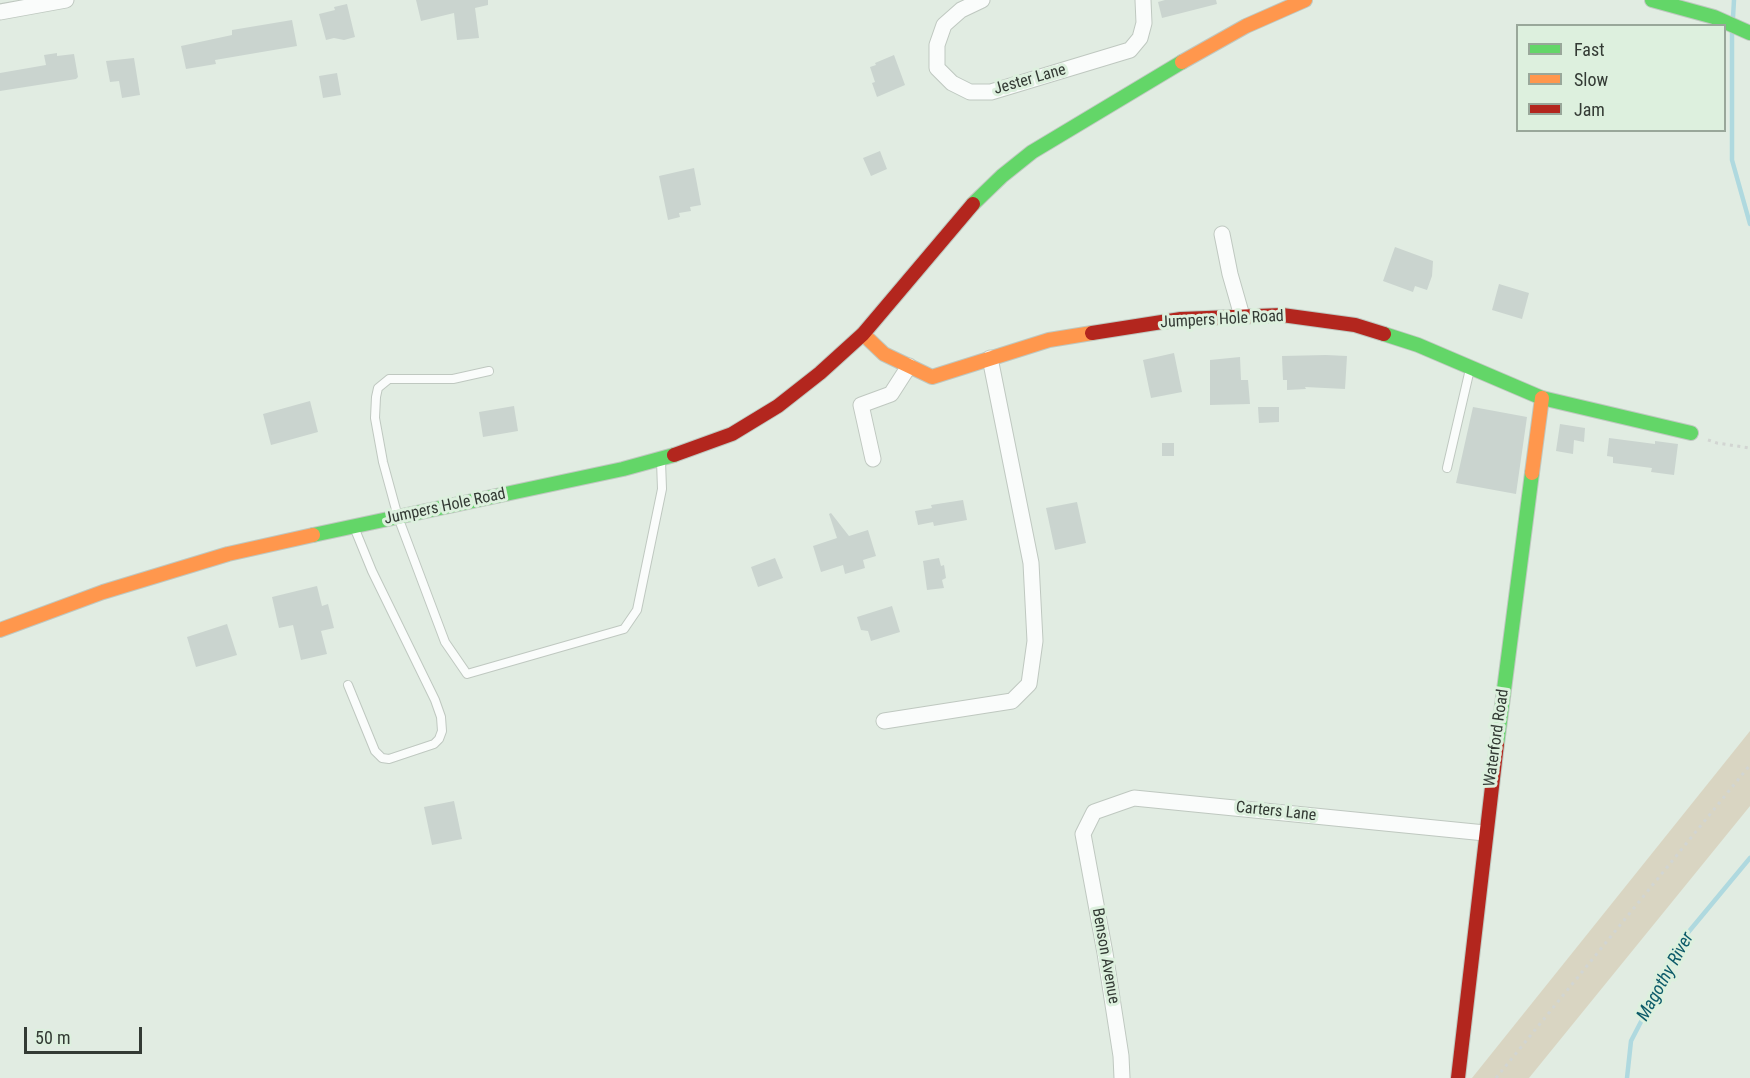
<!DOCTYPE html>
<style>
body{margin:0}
#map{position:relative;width:1750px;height:1078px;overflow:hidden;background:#e1ece2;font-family:"Roboto Condensed",sans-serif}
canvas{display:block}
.legend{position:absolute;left:1516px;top:24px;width:210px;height:108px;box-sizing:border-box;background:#ddf0de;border:2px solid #99a79a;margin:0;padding:8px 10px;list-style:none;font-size:18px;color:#333a34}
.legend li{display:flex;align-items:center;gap:12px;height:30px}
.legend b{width:30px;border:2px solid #99a79a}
.scale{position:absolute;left:24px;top:1027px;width:118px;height:27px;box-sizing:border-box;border:3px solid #333a34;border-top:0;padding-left:8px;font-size:18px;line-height:21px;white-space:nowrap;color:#333a34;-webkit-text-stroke:4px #ddf0de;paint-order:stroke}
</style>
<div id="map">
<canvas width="1750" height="1078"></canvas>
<ul class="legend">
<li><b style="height:8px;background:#63d668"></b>Fast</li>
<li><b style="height:8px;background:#ff974d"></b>Slow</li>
<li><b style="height:8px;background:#b3261e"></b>Jam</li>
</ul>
<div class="scale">50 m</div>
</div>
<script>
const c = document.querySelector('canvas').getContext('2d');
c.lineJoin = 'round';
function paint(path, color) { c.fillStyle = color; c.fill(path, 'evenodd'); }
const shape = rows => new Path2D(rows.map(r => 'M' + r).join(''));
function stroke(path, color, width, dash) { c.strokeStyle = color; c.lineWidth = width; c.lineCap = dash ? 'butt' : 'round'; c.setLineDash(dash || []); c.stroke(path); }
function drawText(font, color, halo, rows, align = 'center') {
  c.font = font + ' "Roboto Condensed",sans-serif'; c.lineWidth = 6; c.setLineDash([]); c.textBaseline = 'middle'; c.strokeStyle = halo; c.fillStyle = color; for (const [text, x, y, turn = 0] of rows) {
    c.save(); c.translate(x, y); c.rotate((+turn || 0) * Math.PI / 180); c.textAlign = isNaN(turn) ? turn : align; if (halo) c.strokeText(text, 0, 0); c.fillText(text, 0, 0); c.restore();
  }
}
const green = shape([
 [1750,731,1750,806,1529,1078,1472,1078]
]);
const stream = shape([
 [1733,18,1734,0],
 [1732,33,1732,160,1750,224],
 [1627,1078,1631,1041,1686,935,1750,858]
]);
const building = shape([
 [416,0,488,0,488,5,475,8,479,38,457,40,454,13,421,21],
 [1165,0,1216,0,1217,4,1162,18,1158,2],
 [347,4,355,37,344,40,334,38,326,40,319,14,335,10,334,7],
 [292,20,297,46,215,60,216,64,186,69,181,46,232,35,232,30],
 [57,53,57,56,74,54,78,77,76,79,0,91,0,73,46,65,44,55],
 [894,55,905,85,877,97,872,83,875,82,870,67,876,65,875,63],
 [134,58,140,95,122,98,119,81,110,82,106,61],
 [337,73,341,95,323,98,319,76],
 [880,151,887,169,871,176,863,158],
 [694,168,701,205,690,207,691,211,679,213,680,217,668,220,659,176],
 [1395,247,1433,261,1432,276,1427,290,1415,286,1413,292,1383,281],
 [1499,284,1529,293,1522,319,1492,310],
 [1174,353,1182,392,1151,398,1143,360],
 [1326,355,1347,356,1345,389,1305,387,1306,389,1287,390,1287,380,1283,380,1282,356],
 [1240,357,1241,380,1248,380,1250,404,1210,405,1210,360],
 [310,401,318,432,271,445,263,414],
 [514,406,518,431,483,437,479,412],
 [1258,407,1279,407,1279,422,1259,423],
 [1473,407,1527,417,1516,494,1456,483],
 [1560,424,1585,428,1584,442,1574,440,1573,454,1556,451],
 [1609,438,1655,444,1655,441,1678,444,1674,475,1651,472,1652,468,1613,463,1613,457,1607,456],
 [1162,443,1174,443,1174,456,1162,456],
 [963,500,967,520,934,526,933,522,918,525,915,511,932,508,931,505],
 [1077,502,1086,543,1055,550,1046,508],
 [831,513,849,536,868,530,876,556,863,560,865,568,845,574,843,565,821,572,813,546,837,538,829,514],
 [775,558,783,578,758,587,751,567],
 [939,558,941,566,944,565,946,578,942,580,944,588,927,590,923,561],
 [317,586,322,606,328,604,334,628,321,631,327,654,301,660,293,625,279,628,272,597],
 [892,606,900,632,871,641,868,631,861,630,857,617],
 [227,624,237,655,196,667,187,637],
 [454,801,462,839,432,845,424,807]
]);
const path = shape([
 [1708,440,1717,443,1750,448],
 [1496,1078,1750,765]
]);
const lane = shape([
 [489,371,453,379,389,379,378,388,376,397,375,418,383,462,398,517,445,642,467,674,624,629,637,610,662,489,661,461],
 [1447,468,1470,369],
 [348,685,375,751,382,758,389,759,434,744,439,739,442,731,441,717,435,700,372,571,354,527]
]);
const street = shape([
 [982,0,961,10,944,25,937,45,937,68,952,83,970,92,991,92,1130,50,1140,38,1144,23,1143,0],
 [0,12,66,0],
 [1222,234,1230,274,1242,316],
 [873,459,861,405,891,394,909,366],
 [884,721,1012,701,1029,684,1035,641,1031,563,990,358],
 [1122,1078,1121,1056,1105,953,1083,834,1094,812,1134,798,1485,833]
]);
const fast = shape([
 [1652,0,1714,17,1750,33],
 [973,204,1002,176,1032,152,1182,62],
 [1384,334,1418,345,1542,398,1691,433],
 [313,535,623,469,674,455],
 [1497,744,1532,473]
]);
const slow = shape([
 [1182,62,1246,26,1305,0],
 [863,334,884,354,932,377,1049,340,1092,333],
 [1532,473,1542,398],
 [0,630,103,592,228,554,313,535]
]);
const jam = shape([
 [1092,333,1181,319,1282,315,1355,325,1384,334],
 [674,455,732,434,778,406,820,373,863,334,973,204],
 [1458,1078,1497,744]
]);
const streetNames = [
 ["Jester Lane",1030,80,-16],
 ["Jumpers Hole Road",1222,320,-3],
 ["Jumpers Hole Road",445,507,-12],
 ["Waterford Road",1497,738,-82],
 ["Carters Lane",1276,812,6],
 ["Benson Avenue",1105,956,80]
];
const waterNames = [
 ["Magothy River",1666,977,-61]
];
paint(green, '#d9d5c2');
stroke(stream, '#afd9df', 4.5);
paint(building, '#cad4cf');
stroke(lane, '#bfc8c0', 10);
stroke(street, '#bfc8c0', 17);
stroke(fast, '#bfc8c0', 16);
stroke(slow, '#bfc8c0', 16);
stroke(jam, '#bfc8c0', 16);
stroke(path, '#d2d5d2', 3, [3, 4.5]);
stroke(lane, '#fafcfb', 8);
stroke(street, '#fafcfb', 15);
stroke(fast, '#63d668', 14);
stroke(slow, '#ff974d', 14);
stroke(jam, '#b3261e', 14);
drawText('16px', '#333a34', '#ddf0de', streetNames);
drawText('italic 18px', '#0d5b69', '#ddf0de', waterNames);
</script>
